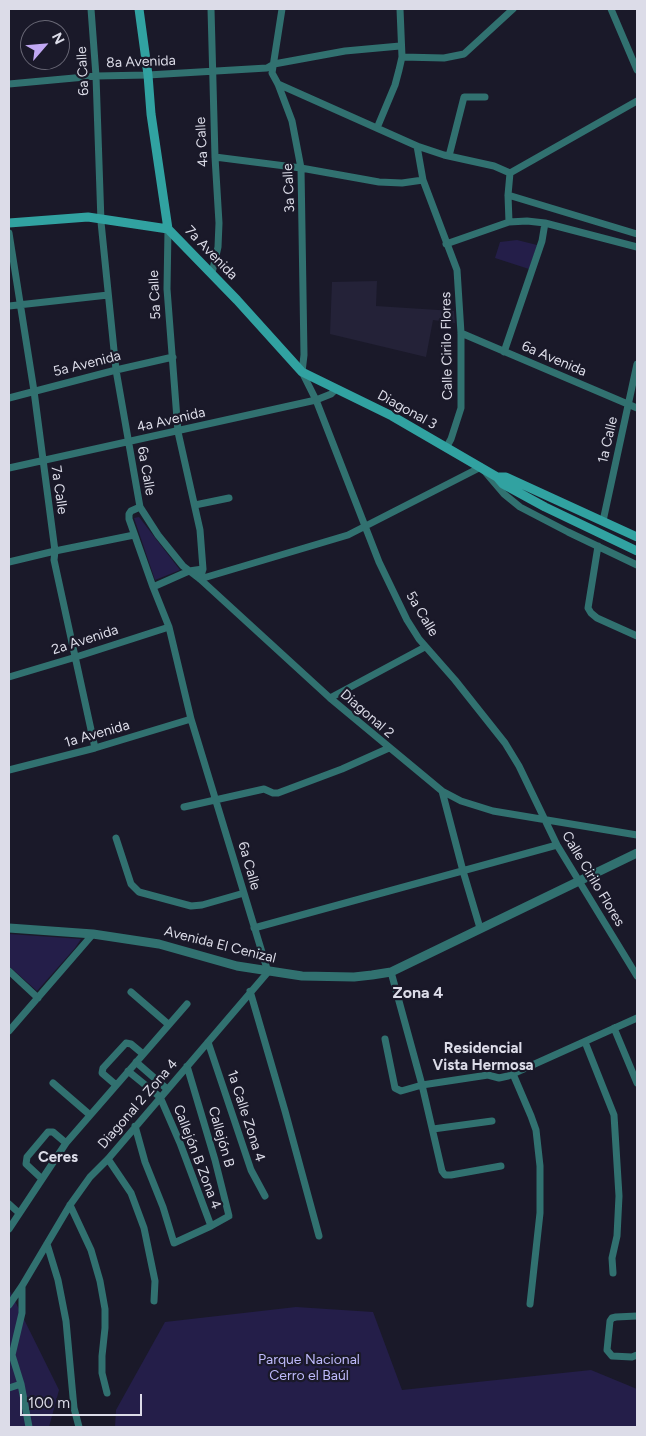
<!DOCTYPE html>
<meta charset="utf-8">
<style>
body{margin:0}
#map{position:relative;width:646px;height:1436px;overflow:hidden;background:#1a1929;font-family:Figtree,sans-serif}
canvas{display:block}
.frame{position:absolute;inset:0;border:10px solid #dcdce8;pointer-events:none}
.north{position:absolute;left:20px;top:20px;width:50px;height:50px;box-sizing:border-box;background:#1a1929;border:1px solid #686775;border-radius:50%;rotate:63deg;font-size:14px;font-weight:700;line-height:20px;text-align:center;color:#dcdce8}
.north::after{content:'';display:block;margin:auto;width:18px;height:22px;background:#c1a8f3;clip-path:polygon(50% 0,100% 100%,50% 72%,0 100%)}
.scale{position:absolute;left:20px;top:1394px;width:122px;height:22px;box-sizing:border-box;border:2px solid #dcdce8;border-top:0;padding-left:6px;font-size:15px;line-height:18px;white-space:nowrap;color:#dcdce8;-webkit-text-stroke:4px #1a1929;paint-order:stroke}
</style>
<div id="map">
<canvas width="646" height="1436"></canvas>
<div class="frame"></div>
<div class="north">N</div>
<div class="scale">100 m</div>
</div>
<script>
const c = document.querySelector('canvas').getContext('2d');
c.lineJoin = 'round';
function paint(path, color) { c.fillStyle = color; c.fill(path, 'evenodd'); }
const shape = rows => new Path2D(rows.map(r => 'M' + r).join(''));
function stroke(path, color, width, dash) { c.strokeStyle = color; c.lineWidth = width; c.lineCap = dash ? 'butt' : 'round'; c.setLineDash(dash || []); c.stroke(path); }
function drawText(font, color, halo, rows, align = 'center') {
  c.font = font + ' Figtree,sans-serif'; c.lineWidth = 4.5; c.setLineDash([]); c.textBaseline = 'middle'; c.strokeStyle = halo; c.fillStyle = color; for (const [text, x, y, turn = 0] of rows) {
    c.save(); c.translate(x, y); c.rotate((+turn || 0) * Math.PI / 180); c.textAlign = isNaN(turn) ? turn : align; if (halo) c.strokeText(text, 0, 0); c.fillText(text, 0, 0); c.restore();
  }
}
const built = shape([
 [377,281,376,306,454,311,455,323,433,320,426,357,330,334,332,282]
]);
const green = shape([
 [517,240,537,245,529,269,495,258,500,242],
 [139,517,180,570,155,580,134,518],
 [9,934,81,939,75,948,37,991,9,966],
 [9,1289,59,1390,49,1427,9,1427],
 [296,1307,373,1312,402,1390,591,1370,637,1389,637,1427,115,1427,116,1410,165,1322]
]);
const minor = shape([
 [91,9,96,76,101,222,116,370,140,507,158,535,183,566,200,579,330,698,442,791,461,801,493,811,637,835],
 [211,9,215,157,219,223,218,247,212,273],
 [282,9,272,73,278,84,292,121,301,168,304,355,302,372,316,400,379,562,407,620,419,639,455,680,505,743,519,766,557,845,637,976],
 [611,9,637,70],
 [402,57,444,58,464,54,513,9],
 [9,84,96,76,148,75,267,68,274,64,345,51,400,46],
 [278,84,417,146,444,155,494,166,510,173],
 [377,128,395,85,399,70,402,57,400,9],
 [417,146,423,180,457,270,461,333,461,408,451,439,446,448],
 [449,156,464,97,485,97],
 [215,157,301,168,379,182,402,183,423,180],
 [510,173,637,101],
 [508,195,637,234],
 [509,222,508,195,510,173],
 [168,229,167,289,178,432,200,530,203,569,200,579],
 [9,233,34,391,55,551,54,560,95,748],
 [446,244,509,222,527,221,545,223,637,247],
 [9,306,108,295],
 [461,333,637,408],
 [504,352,542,241,545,223],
 [9,398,116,370,173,357],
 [9,468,316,400,331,394,336,389],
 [195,505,229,498],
 [603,521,637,364],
 [598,546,588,608,591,613,597,618,637,636],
 [9,562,55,551,134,535],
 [200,579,348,535,481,467,504,494,520,507,568,532,637,565],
 [153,587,189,571,203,569],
 [9,677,76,657,169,627],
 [330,698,425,647],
 [9,770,95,748,191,719],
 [442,791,463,871,480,928],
 [184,807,264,789,273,793,278,793,342,769,389,748],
 [116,838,131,884,139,892,191,906,202,905,244,893],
 [254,928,557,845],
 [9,971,38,998],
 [391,972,422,1085,442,1171,445,1175,451,1175,501,1166],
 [250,991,285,1111,319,1236],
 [131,992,168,1024],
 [614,1028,637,1083],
 [9,1031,93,934],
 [385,1039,395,1088,401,1091,422,1085,488,1075,499,1078,508,1076,637,1018],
 [208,1042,251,1170,265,1196],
 [585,1042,614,1115,619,1196,617,1236,612,1258,613,1273],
 [136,1062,167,1089],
 [128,1071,160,1097,180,1143,211,1226],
 [513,1074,531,1116,536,1130,540,1166,540,1213,530,1304],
 [53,1083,90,1115],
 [116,1085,102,1073,103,1068,126,1043,131,1044,143,1054],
 [135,1126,145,1162,163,1207,174,1243,211,1226,229,1216,215,1160,187,1066],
 [433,1129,492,1121],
 [108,1159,131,1193,144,1228,155,1281,154,1301],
 [42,1179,26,1164,27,1157,48,1132,53,1132,66,1143],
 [9,1204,19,1213],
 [70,1205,91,1250,100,1281,105,1309,105,1328,102,1356,102,1373,107,1393],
 [9,1229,66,1143,187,1004],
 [47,1244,58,1280,66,1321,74,1408,79,1427],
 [22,1286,22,1313,12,1355,21,1384,29,1427],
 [9,1305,22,1286,70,1205,90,1177,108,1159,268,972,191,719,169,627,153,587,129,519,129,514,131,511,140,507],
 [637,1316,616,1317,612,1318,610,1321,607,1350,612,1356,632,1357,637,1355],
 [9,1388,21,1384]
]);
const tertiary = shape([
 [9,928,93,934,159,944,237,966,302,976,354,977,372,975,391,972,637,853]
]);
const secondary = shape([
 [139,9,148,75,151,114,168,229],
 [9,223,88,217,168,229,237,300,302,372,392,416,497,477,503,484,545,507,637,551],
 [497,477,506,477,637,537]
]);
const streetNames = [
 ["8a Avenida",141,62,-2],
 ["6a Calle",83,71,-93],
 ["4a Calle",202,142,-93],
 ["3a Calle",289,188,-93],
 ["7a Avenida",211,253,46],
 ["5a Calle",155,295,-93],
 ["Calle Cirilo Flores",447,346,-91],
 ["6a Avenida",554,359,23],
 ["5a Avenida",87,364,-14],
 ["Diagonal 3",407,410,29],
 ["4a Avenida",171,420,-13],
 ["1a Calle",608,440,-77],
 ["6a Calle",146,471,80],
 ["7a Calle",59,490,82],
 ["5a Calle",422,614,59],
 ["2a Avenida",85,640,-18],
 ["Diagonal 2",367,714,41],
 ["1a Avenida",97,734,-16],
 ["6a Calle",249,866,74],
 ["Calle Cirilo Flores",593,879,59],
 ["Avenida El Cenizal",220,945,14],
 ["Diagonal 2 Zona 4",138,1104,-49],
 ["1a Calle Zona 4",246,1116,72],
 ["Callejón B",221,1137,74],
 ["Callejón B Zona 4",197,1157,69]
];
const parkNames = [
 ["Parque Nacional",309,1360],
 ["Cerro el Baúl",309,1376]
];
const neighbourhoodNames = [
 ["Residencial",483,1049],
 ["Vista Hermosa",483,1066],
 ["Ceres",58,1158]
];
const quarterNames = [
 ["Zona 4",418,993]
];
paint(built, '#242238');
paint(green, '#241e49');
stroke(minor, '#317170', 7);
stroke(tertiary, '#317170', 9);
stroke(secondary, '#31a2a1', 9);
drawText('14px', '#dcdce8', '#1a1929', streetNames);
drawText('14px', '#bebafb', '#1a1929', parkNames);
drawText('bold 15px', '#dcdce8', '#1a1929', neighbourhoodNames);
drawText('bold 16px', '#dcdce8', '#1a1929', quarterNames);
</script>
